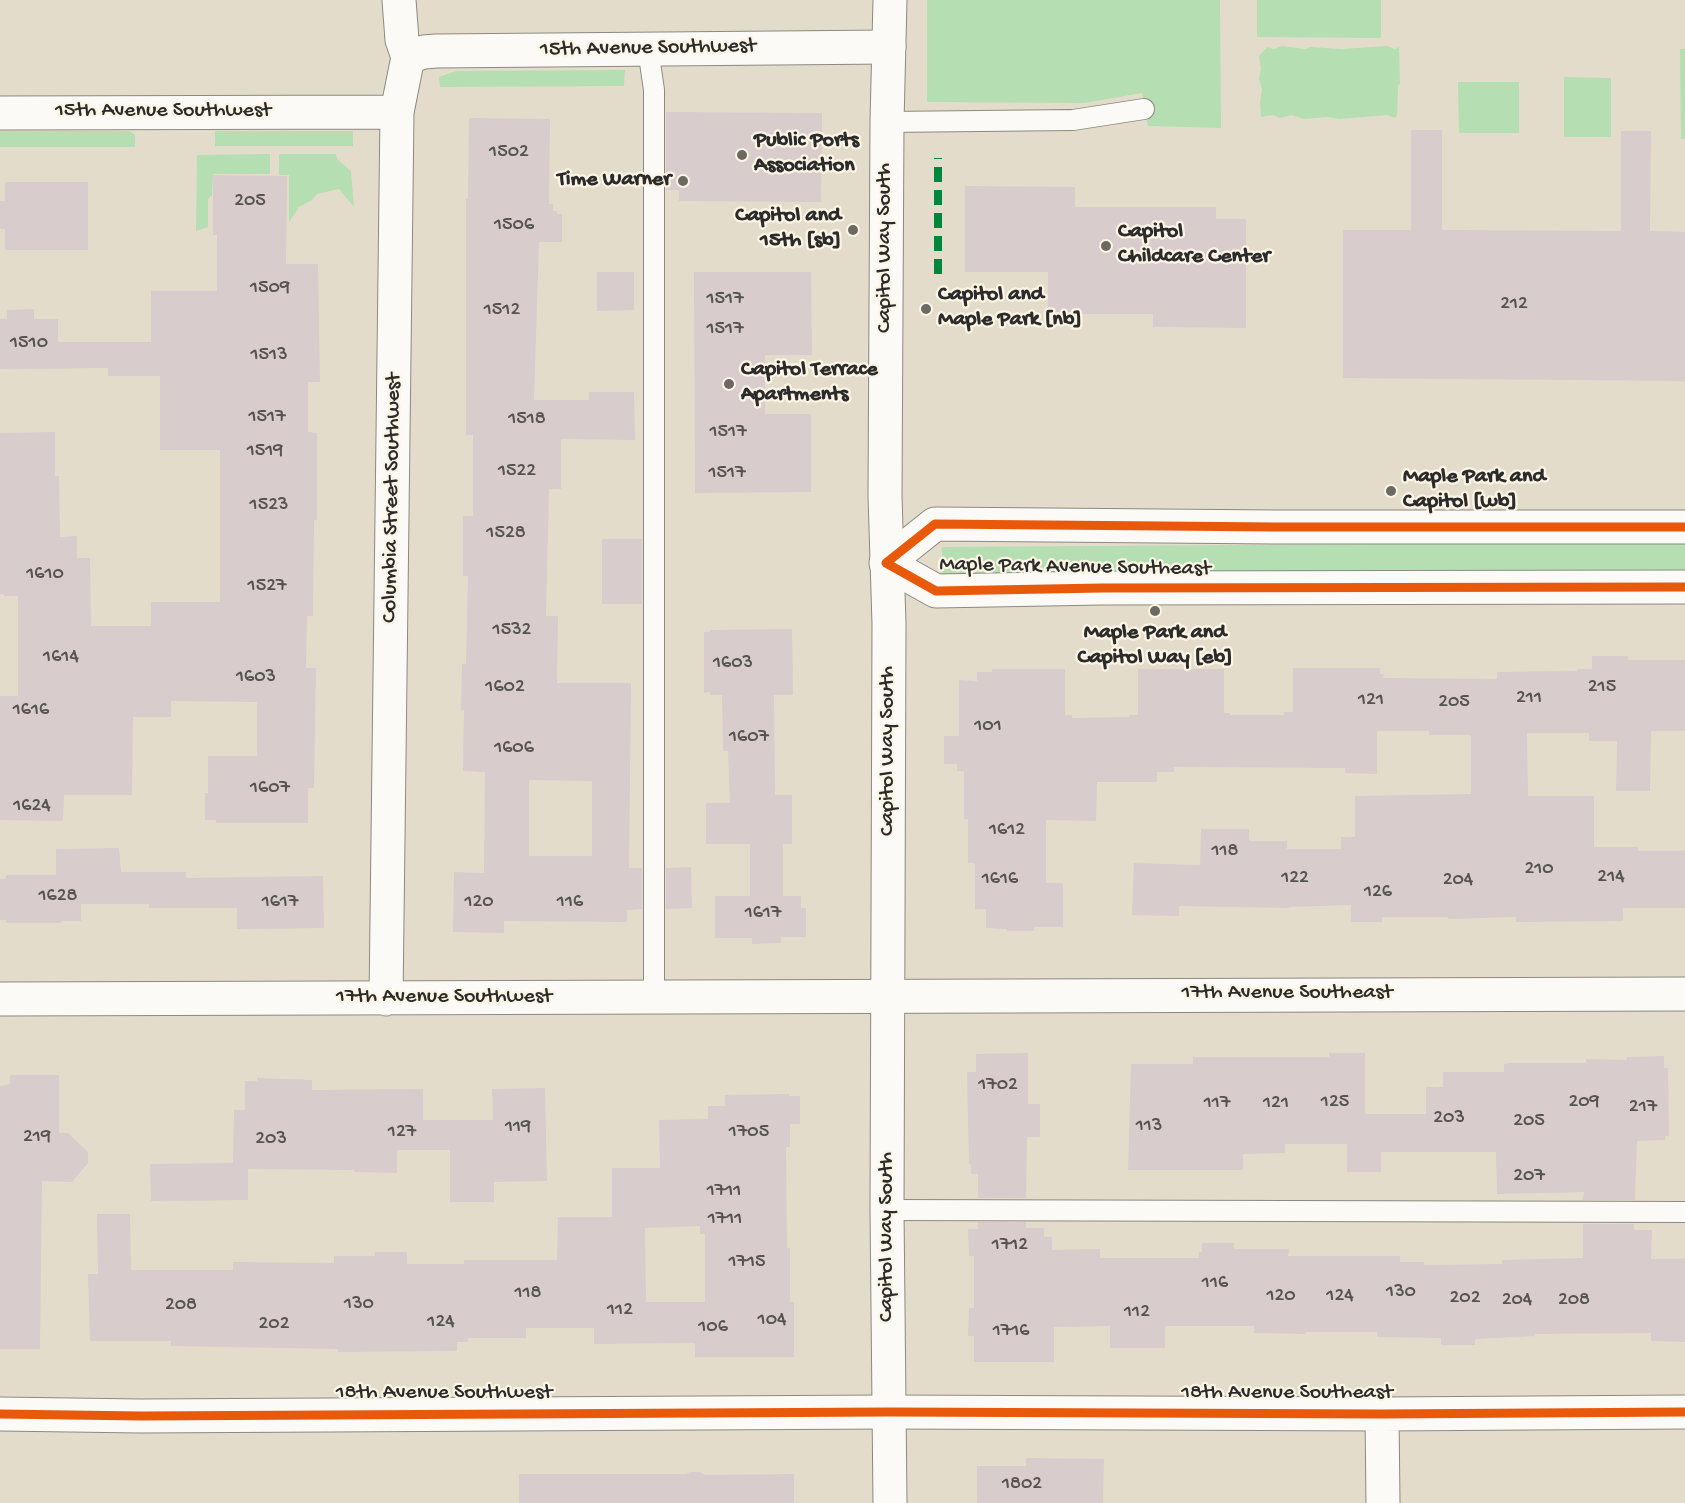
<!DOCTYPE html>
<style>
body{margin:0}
canvas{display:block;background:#e4dcca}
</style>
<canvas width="1685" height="1503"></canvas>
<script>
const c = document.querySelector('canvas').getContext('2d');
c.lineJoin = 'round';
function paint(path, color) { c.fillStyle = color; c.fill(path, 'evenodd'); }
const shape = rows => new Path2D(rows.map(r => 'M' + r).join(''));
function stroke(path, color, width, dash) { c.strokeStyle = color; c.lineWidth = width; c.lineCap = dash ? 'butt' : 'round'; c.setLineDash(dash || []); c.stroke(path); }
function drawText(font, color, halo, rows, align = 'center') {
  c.font = font + ' "Gochi Hand",sans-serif'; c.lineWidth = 4.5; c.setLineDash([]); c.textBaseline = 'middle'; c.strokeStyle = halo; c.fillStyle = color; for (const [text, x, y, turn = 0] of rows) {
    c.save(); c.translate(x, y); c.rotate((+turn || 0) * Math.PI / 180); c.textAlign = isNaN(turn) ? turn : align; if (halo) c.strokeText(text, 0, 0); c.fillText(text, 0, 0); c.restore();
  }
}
const green = shape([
 [927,0,1220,0,1221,128,1148,126,1142,93,1084,103,927,102],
 [1257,0,1381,0,1381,38,1257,37],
 [1282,46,1305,49,1311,47,1342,49,1387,46,1395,49,1399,47,1400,83,1398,86,1397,116,1395,118,1387,115,1339,119,1327,117,1304,119,1292,115,1280,118,1273,115,1261,117,1260,102,1262,90,1259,79,1261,69,1259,56,1267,47,1274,49],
 [1680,49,1685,49,1685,139,1681,139],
 [625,70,624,86,440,87,439,77,456,71],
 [1564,77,1611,78,1611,137,1564,137],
 [1458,82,1519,82,1519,133,1459,133],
 [0,131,129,131,135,135,135,147,0,147],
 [215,131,353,131,353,146,215,146],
 [270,154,270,174,213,174,212,195,208,199,208,227,196,231,197,155],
 [279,154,336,154,337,159,351,171,354,207,339,189,317,194,312,200,299,207,289,222,289,175,279,175],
 [1685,542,1685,574,942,578,942,547]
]);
const building = shape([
 [666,112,822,113,821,202,679,201,679,190,666,190],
 [469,118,550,119,549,204,553,204,553,211,557,211,557,214,562,214,562,242,539,242,534,400,589,400,589,392,634,392,635,440,561,439,561,489,549,489,546,616,558,616,557,683,631,683,629,868,642,868,642,909,627,910,627,922,504,921,504,933,453,932,454,872,484,873,485,772,463,771,464,710,461,710,462,664,466,664,468,576,463,576,463,516,473,516,473,435,466,435,466,199,468,199],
 [529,780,592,781,592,856,529,856],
 [1411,130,1442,130,1442,230,1621,231,1621,131,1651,131,1650,231,1685,232,1685,381,1343,378,1343,230,1411,230],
 [213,175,287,176,286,264,318,264,320,382,308,382,308,432,317,433,317,520,314,520,313,616,307,616,306,668,316,668,314,788,308,788,308,823,216,823,216,820,205,820,205,793,208,793,208,756,257,756,257,702,171,701,171,717,133,717,132,795,64,795,63,821,0,820,0,696,18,696,18,596,4,596,4,594,0,594,0,433,55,432,55,476,59,476,60,537,77,536,77,558,90,558,91,626,151,626,151,602,220,602,220,450,160,450,160,376,108,376,108,368,0,369,0,319,7,319,7,310,34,309,34,319,58,319,58,342,151,342,151,291,217,291,217,235,213,235],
 [5,182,88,182,88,250,5,250,5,229,0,229,0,201,5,201],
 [965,186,1075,187,1075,207,1216,207,1216,219,1246,219,1246,328,1153,327,1153,314,1048,314,1048,272,965,272],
 [597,272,634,272,634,310,597,311],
 [694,272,811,272,812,355,765,355,765,414,811,414,811,492,695,493],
 [602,539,642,539,642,604,602,604],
 [792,629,793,695,774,695,775,795,792,795,792,844,783,844,783,896,801,896,801,908,806,908,806,937,781,937,781,943,752,944,752,938,715,938,715,896,750,896,750,844,706,844,706,803,730,803,728,751,723,751,722,695,710,695,710,692,704,693,704,632,710,632,710,630],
 [1592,656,1628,656,1628,660,1685,660,1685,731,1651,731,1650,791,1616,791,1617,741,1589,741,1589,733,1527,733,1528,796,1594,796,1594,847,1638,847,1638,851,1685,851,1685,908,1623,908,1623,921,1516,922,1516,917,1448,919,1448,917,1382,917,1382,922,1351,922,1351,905,1289,907,1289,908,1179,906,1179,916,1132,915,1134,863,1200,865,1201,829,1249,829,1249,841,1287,841,1287,849,1341,849,1341,837,1355,837,1355,796,1471,794,1471,735,1429,735,1429,731,1377,731,1377,774,1345,773,1345,768,1174,767,1174,772,1157,772,1157,782,1097,782,1096,821,1046,820,1046,883,1063,883,1063,927,1034,927,1034,931,1007,931,1007,929,986,928,986,909,975,909,975,863,968,863,968,819,964,819,964,771,957,771,957,764,944,764,944,736,959,736,959,680,977,681,977,672,992,672,992,669,1065,669,1065,715,1072,715,1072,718,1129,717,1129,715,1138,715,1138,669,1224,669,1224,713,1230,713,1230,715,1284,715,1284,712,1293,712,1293,668,1380,668,1380,674,1384,674,1383,678,1497,679,1497,672,1577,671,1577,669,1592,669],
 [119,848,121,872,186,872,186,878,323,876,324,928,237,929,237,908,149,908,149,904,81,904,81,921,61,921,61,923,6,923,6,920,0,920,0,879,6,879,6,875,56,875,56,849],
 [691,867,692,908,666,909,666,868],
 [1028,1053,1028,1104,1040,1104,1040,1137,1027,1137,1026,1198,978,1198,978,1174,971,1174,971,1164,969,1164,967,1072,976,1072,976,1054],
 [1329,1053,1365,1053,1365,1114,1426,1114,1426,1087,1443,1087,1443,1072,1504,1072,1504,1064,1509,1063,1586,1063,1586,1059,1627,1060,1627,1057,1664,1056,1664,1068,1668,1068,1669,1136,1665,1136,1665,1140,1637,1141,1635,1200,1583,1200,1584,1192,1497,1194,1496,1152,1381,1152,1381,1172,1347,1172,1347,1144,1285,1144,1285,1153,1243,1154,1243,1170,1128,1170,1131,1064,1193,1064,1193,1057,1329,1057],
 [10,1075,59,1075,59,1133,68,1133,88,1152,88,1163,72,1182,42,1181,40,1349,0,1349,0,1086,10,1084],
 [257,1078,312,1080,312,1090,423,1089,423,1120,493,1120,492,1089,545,1088,547,1181,494,1182,494,1202,450,1202,450,1150,397,1150,397,1173,354,1172,354,1170,248,1169,248,1200,151,1201,150,1164,233,1163,234,1110,245,1110,245,1081,257,1081],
 [789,1094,789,1096,800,1096,800,1124,790,1124,790,1147,786,1147,787,1248,790,1248,790,1302,794,1302,794,1357,695,1357,695,1343,594,1344,594,1328,526,1328,526,1338,468,1338,468,1342,457,1342,457,1351,338,1352,338,1349,171,1346,171,1341,90,1341,88,1274,98,1274,97,1214,130,1214,131,1270,233,1270,233,1262,334,1263,334,1256,375,1256,375,1252,407,1252,407,1264,464,1264,464,1260,557,1260,558,1217,612,1217,612,1168,660,1168,659,1120,708,1119,708,1106,725,1106,725,1095],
 [700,1226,700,1234,705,1234,705,1302,646,1302,645,1228],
 [978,1222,1026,1222,1026,1228,1044,1228,1044,1237,1052,1237,1052,1250,1100,1249,1100,1258,1199,1258,1199,1252,1202,1252,1202,1243,1234,1243,1234,1249,1289,1249,1288,1256,1400,1256,1400,1262,1424,1262,1424,1265,1502,1264,1502,1260,1583,1258,1583,1224,1634,1224,1634,1230,1652,1230,1651,1259,1685,1259,1685,1342,1651,1341,1651,1333,1535,1334,1535,1336,1475,1339,1475,1345,1441,1345,1441,1338,1377,1337,1377,1332,1305,1332,1305,1334,1254,1333,1254,1326,1165,1326,1165,1348,1110,1348,1110,1326,1054,1327,1054,1362,974,1362,974,1336,968,1336,969,1308,974,1308,974,1256,969,1256,968,1229,978,1229],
 [1026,1458,1104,1459,1103,1503,977,1503,977,1466,1026,1466],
 [690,1472,700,1472,705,1475,794,1474,794,1503,519,1503,519,1474,686,1474]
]);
const service = shape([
 [648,49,654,90,654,997],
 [887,122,1073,120,1144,109],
 [887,1210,1685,1212]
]);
const minor = shape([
 [408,57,424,52,436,51,889,47],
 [0,113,397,112],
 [0,999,1685,994],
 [386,999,397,112,408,57,402,40,399,0],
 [0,1414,141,1416,888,1412,1382,1414,1685,1412],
 [1382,1414,1383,1503]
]);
const tertiary = shape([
 [1685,527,1275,527,935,524,886,563,936,591,1102,588,1685,587]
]);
const secondary = shape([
 [890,0,887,122,885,496,889,624,887,1210,890,1503]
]);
const quiet = shape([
 [938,274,938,158]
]);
const cycleway = shape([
 [1685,527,1275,527,935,524,886,563,936,591,1102,588,1685,587],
 [0,1414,141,1416,888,1412,1382,1414,1685,1412]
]);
const markers = [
 [742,155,6,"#6c6963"],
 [683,181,6,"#6c6963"],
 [853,230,6,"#6c6963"],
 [1106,246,6,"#6c6963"],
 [926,309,6,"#6c6963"],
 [729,384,6,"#6c6963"],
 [1391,491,6,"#6c6963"],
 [1155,611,6,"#6c6963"]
];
const numberNames = [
 ["1502",509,153],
 ["205",250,202],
 ["1506",514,226],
 ["1509",270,289],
 ["1517",725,300],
 ["212",1514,305],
 ["1512",502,311],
 ["1517",725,330],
 ["1510",29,344],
 ["1513",269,356],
 ["1517",267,418],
 ["1518",527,420],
 ["1517",728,433],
 ["1519",265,452],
 ["1522",517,472],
 ["1517",727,474],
 ["1523",269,506],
 ["1528",506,534],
 ["1610",45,575],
 ["1527",267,587],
 ["1532",512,631],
 ["1614",61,658],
 ["1603",733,664],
 ["1603",256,678],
 ["1602",505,688],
 ["215",1602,688],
 ["211",1529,699],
 ["121",1371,701],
 ["205",1454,703],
 ["1616",31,711],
 ["101",988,727],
 ["1607",749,738],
 ["1606",514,749],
 ["1607",270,789],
 ["1624",32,807],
 ["1612",1007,831],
 ["118",1225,852],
 ["210",1539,870],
 ["214",1611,878],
 ["122",1295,879],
 ["1616",1000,880],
 ["204",1458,881],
 ["126",1378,893],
 ["1628",58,897],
 ["1617",280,903],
 ["120",479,903],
 ["116",570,903],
 ["1617",763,914],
 ["1702",998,1086],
 ["125",1335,1103],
 ["209",1584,1103],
 ["117",1217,1104],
 ["121",1276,1104],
 ["217",1643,1108],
 ["203",1449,1119],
 ["205",1529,1122],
 ["113",1149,1127],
 ["119",518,1128],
 ["127",402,1133],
 ["1705",749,1133],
 ["219",37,1138],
 ["203",271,1140],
 ["207",1529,1177],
 ["1711",724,1192],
 ["1711",725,1220],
 ["1712",1010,1246],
 ["1715",747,1263],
 ["116",1215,1284],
 ["130",1401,1293],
 ["118",528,1294],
 ["120",1281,1297],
 ["124",1340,1297],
 ["202",1465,1299],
 ["204",1517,1301],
 ["208",1574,1301],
 ["130",359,1305],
 ["208",181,1306],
 ["112",620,1311],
 ["112",1137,1313],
 ["104",772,1321],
 ["124",441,1323],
 ["202",274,1325],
 ["106",713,1328],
 ["1716",1011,1332],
 ["1802",1022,1485]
];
const streetNames = [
 ["15th Avenue Southwest",648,49,-1],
 ["15th Avenue Southwest",163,112],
 ["Capitol Way South",886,248,-90],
 ["Columbia Street Southwest",393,498,-89],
 ["Maple Park Avenue Southeast",1075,568,1],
 ["Capitol Way South",889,751,-90],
 ["17th Avenue Southeast",1287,994],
 ["17th Avenue Southwest",444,998],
 ["Capitol Way South",888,1237,-90],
 ["18th Avenue Southwest",444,1394],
 ["18th Avenue Southeast",1287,1394]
];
const poiNames = [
 ["Public Ports",754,142],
 ["Association",754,167],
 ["Time Warner",671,181,"right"],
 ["Capitol and",841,217,"right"],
 ["15th [sb]",841,242,"right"],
 ["Capitol",1118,233],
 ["Childcare Center",1118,258],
 ["Capitol and",938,296],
 ["Maple Park [nb]",938,321],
 ["Capitol Terrace",741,371],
 ["Apartments",741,396],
 ["Maple Park and",1403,478],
 ["Capitol [wb]",1403,503],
 ["Maple Park and",1155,634,"center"],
 ["Capitol Way [eb]",1155,659,"center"]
];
paint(green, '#b5deb2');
paint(building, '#d8cccc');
stroke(service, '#8d8980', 22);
stroke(minor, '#8d8980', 35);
stroke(tertiary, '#8d8980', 35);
stroke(secondary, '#8d8980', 35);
stroke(service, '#fbfaf7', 20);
stroke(minor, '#fbfaf7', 33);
stroke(tertiary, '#fbfaf7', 33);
stroke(secondary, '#fbfaf7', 33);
stroke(quiet, '#00873e', 8, [15, 8]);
stroke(cycleway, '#e8590c', 9);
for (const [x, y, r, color] of markers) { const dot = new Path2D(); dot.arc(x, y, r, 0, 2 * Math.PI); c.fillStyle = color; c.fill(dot); stroke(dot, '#fcf5e5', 2); }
drawText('20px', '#565353', null, numberNames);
drawText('22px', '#2b2b2b', '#fcf5e5', streetNames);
drawText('bold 22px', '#2b2b2b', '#fcf5e5', poiNames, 'left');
</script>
